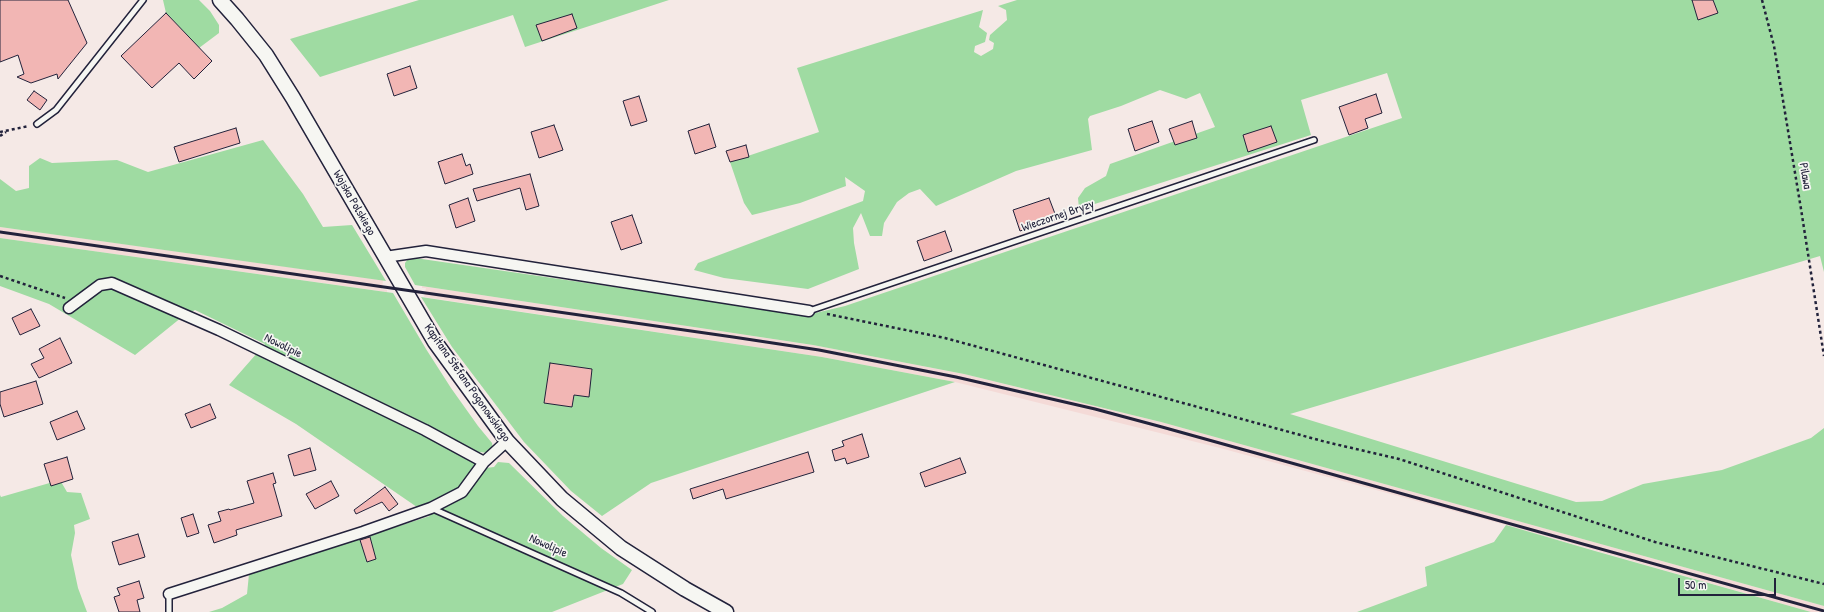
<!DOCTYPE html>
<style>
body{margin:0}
#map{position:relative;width:1824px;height:612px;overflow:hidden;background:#f5e9e6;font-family:"Patrick Hand",sans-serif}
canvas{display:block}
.scale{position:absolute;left:1678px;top:578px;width:98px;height:18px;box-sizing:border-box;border:2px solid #22223b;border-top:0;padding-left:5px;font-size:12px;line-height:14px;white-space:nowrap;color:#22223b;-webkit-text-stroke:3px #f6f6f2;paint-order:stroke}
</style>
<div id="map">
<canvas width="1824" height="612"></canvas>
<div class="scale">50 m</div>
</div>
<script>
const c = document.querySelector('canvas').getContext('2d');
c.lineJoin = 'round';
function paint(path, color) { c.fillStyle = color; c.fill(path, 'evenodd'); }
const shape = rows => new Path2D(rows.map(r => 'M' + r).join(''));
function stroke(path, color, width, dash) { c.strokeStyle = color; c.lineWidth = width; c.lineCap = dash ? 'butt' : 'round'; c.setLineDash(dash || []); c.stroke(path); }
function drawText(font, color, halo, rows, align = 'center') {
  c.font = font + ' "Patrick Hand",sans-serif'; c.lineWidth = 3.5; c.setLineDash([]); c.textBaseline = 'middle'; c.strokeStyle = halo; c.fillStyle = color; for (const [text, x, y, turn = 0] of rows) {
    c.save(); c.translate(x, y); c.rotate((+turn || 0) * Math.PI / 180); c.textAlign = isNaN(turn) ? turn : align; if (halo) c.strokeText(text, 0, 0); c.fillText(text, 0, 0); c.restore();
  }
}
const built = shape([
 [0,227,383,280,382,289,387,290,387,292,0,238],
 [422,286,813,345,964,374,1161,422,1824,606,1824,612,1811,612,1506,525,1220,448,955,382,822,357,424,297,426,288,422,288]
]);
const green = shape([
 [163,0,199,0,210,11,219,25,219,33,199,48,166,13],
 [419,0,669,0,525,47,513,15,320,77,290,39],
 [1017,0,1824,0,1824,272,1820,256,1290,414,1576,502,1602,501,1643,484,1722,470,1811,438,1824,428,1824,606,1161,422,964,374,813,345,415,285,405,267,405,263,408,259,415,258,807,315,845,306,1402,118,1387,73,1301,100,1311,135,1079,209,1078,198,1085,188,1106,176,1110,164,1215,127,1200,93,1186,99,1160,90,1121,106,1090,116,1088,119,1092,150,1016,171,936,206,920,189,909,193,897,202,884,223,882,236,870,236,861,213,853,228,854,243,859,269,808,289,724,278,694,270,698,263,863,201,865,191,845,177,846,186,800,203,752,215,744,203,730,162,819,132,797,68,983,10,979,27,987,33,985,42,975,46,974,52,981,56,993,49,994,43,989,40,990,35,1007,20,1006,10,998,6],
 [263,140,303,194,323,227,352,225,386,281,0,227,0,179,16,191,29,188,29,166,40,158,52,163,117,160,148,172],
 [0,238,393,293,426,349,451,388,478,426,492,443,493,450,488,453,480,452,472,461,477,465,486,468,494,467,498,462,509,463,563,516,601,548,632,570,623,584,552,612,209,612,222,608,247,594,249,574,430,516,296,424,229,385,265,344,195,310,182,317,135,355,49,304,0,286],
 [421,297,822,357,955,382,651,483,602,516,571,491,524,442,452,347],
 [60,480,67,492,81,493,90,519,74,525,75,533,71,555,78,588,87,612,0,612,0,495,1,497],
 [1506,525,1595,551,1811,612,1357,612,1427,586,1425,567,1494,542]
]);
const building = shape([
 [0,0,68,0,87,43,58,79,57,74,31,83,17,77,24,74,18,55,0,62,0,0],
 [1692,0,1713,0,1718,13,1698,20,1692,0],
 [166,13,212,61,194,79,179,63,152,88,121,56,166,13],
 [572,14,577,28,542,41,536,25,572,14],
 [410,66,417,88,394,96,387,74,410,66],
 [34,91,47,100,40,110,27,100,34,91],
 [1376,94,1382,113,1365,119,1368,128,1349,135,1339,107,1376,94],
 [639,96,647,121,631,126,623,101,639,96],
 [1152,121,1159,142,1135,151,1128,129,1152,121],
 [1192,121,1197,138,1175,145,1169,129,1192,121],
 [709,124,716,147,695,154,688,131,709,124],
 [554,125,563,150,539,158,531,132,554,125],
 [1271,126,1277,142,1248,152,1243,135,1271,126],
 [236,128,240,143,179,162,174,147,236,128],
 [746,145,749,157,730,162,726,151,746,145],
 [462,154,466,166,470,164,473,174,445,184,438,162,462,154],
 [530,174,539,206,526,210,520,188,477,201,473,189,530,174],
 [468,198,475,221,456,228,449,205,468,198],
 [1049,198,1057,219,1020,231,1013,210,1049,198],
 [632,215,642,243,621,250,611,222,632,215],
 [945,231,952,251,924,261,917,241,945,231],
 [31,309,40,326,20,335,12,318,31,309],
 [60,338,72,363,39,378,31,364,44,358,39,349,60,338],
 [550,363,592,369,589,397,574,395,572,407,544,403,550,363],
 [36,381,43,404,4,417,0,404,0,392,36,381],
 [210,404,216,418,191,428,185,414,210,404],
 [77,411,85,429,57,440,50,422,77,411],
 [862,434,869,457,847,464,845,458,835,461,832,450,844,446,842,441,862,434],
 [310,448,316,470,294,476,288,455,310,448],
 [808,452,814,472,726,499,723,489,693,499,690,489,808,452],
 [67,457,73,479,51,486,44,464,67,457],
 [960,458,966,473,925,487,920,473,960,458],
 [273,473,276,483,273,484,282,516,236,530,237,535,214,543,208,525,221,521,218,512,229,509,230,510,254,503,247,481,273,473],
 [331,481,339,496,315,509,306,494,331,481],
 [385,487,398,504,389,511,382,502,356,514,354,510,385,487],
 [193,514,199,533,187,537,181,518,193,514],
 [138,534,145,557,119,565,112,542,138,534],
 [370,537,376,559,367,562,360,540,370,537],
 [139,581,144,598,137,600,140,612,119,612,114,597,120,595,117,588,139,581]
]);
const path = shape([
 [1762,0,1774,46,1801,209,1824,356],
 [0,132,29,126],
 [0,136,6,132],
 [0,276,65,298],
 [827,314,945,338,1326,442,1399,459,1655,542,1824,584]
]);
const service = shape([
 [37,124,56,110,143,0],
 [809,311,1314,140],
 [431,508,621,593,652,612],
 [169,612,169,594]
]);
const minor = shape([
 [385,257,426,251,809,311],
 [69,308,100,285,112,283,219,330,425,430,484,462],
 [169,594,363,532,431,508,462,492,484,462,507,441]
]);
const secondary = shape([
 [220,0,237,19,266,55,293,98,435,342,507,441,562,499,621,548,685,589,726,612]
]);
const rail = shape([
 [0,232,733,337,819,350,956,377,1095,409,1162,427,1824,611]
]);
const streetNames = [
 ["Pilawa",1805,176,80],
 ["Wojska Polskiego",354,203,60],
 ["Wieczornej Bryzy",1058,216,-19],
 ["Nowolipie",283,346,26],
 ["Kapitana Stefana Pogonowskiego",467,383,55],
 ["Nowolipie",548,546,24]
];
paint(built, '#f4dad7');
paint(green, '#9fdba2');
paint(building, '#f2b6b4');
stroke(building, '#22223b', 1);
stroke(service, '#22223b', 8);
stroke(minor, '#22223b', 13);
stroke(secondary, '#22223b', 17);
stroke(path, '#22223b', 2.5, [3, 3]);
stroke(service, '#f6f6f2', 5);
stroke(minor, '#f6f6f2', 10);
stroke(secondary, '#f6f6f2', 14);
stroke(rail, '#22223b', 3);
drawText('12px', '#22223b', '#f6f6f2', streetNames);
</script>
